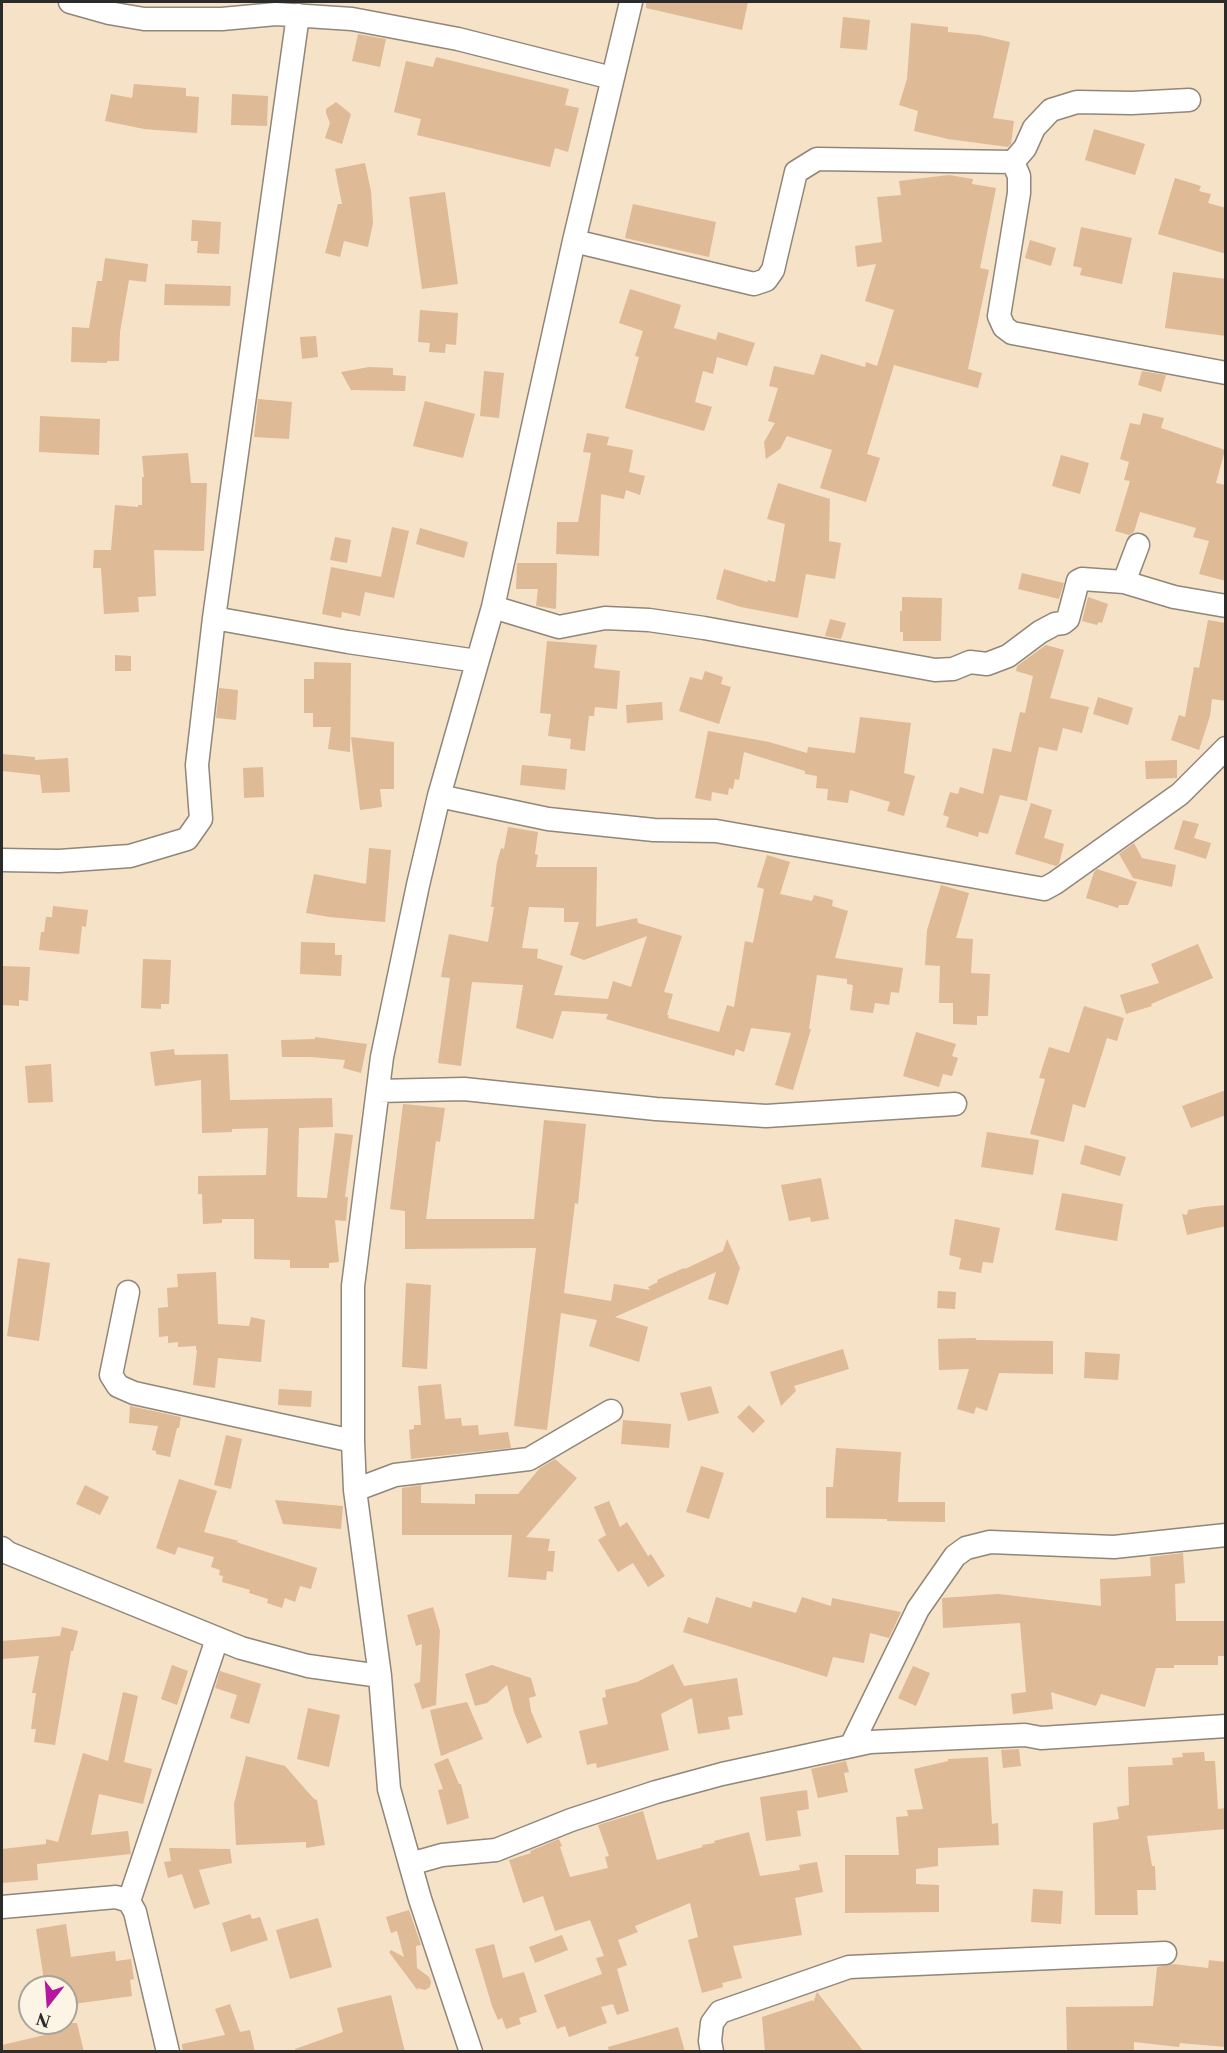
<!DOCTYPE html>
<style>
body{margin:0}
#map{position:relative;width:1227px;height:2053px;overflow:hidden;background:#f6e2c7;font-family:"Libre Caslon Text",serif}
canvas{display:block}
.frame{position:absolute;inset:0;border:3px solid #2b2b2b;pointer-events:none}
.north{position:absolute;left:18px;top:1975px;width:60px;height:60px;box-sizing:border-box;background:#fcf5e5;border:2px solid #a8a49b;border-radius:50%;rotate:197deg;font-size:16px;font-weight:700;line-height:24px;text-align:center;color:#2b2b2b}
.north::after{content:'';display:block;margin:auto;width:21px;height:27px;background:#b5179e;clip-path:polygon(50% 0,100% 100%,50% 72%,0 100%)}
</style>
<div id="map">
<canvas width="1227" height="2053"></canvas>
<div class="frame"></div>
<div class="north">N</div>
</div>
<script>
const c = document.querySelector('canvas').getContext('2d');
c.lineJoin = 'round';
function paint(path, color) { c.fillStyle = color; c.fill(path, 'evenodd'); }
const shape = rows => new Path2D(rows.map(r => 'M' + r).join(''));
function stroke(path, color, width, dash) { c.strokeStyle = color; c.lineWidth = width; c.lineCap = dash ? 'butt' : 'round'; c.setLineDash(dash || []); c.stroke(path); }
const building = shape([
 [646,2,748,2,742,30,646,8],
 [843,17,870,20,867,50,840,48],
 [911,23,948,27,948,32,980,35,1010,42,993,118,1014,121,1011,144,1008,147,948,139,914,131,918,111,899,105,907,79],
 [358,34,386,39,380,67,352,61],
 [436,57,569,89,565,105,579,108,568,152,555,148,550,167,417,135,421,119,394,112,406,61,433,67],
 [134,84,186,88,186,96,199,97,197,133,144,129,105,121,111,94,132,98],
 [232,94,268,96,267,126,231,125],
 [336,102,351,114,342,144,325,138,330,123,326,113,326,109],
 [1094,129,1145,144,1135,175,1085,160],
 [365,163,371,191,373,223,368,247,344,241,340,257,325,253,338,204,342,204,335,169],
 [949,175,973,179,972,184,996,188,980,268,989,270,968,369,982,373,978,388,894,365,867,454,880,458,866,502,820,488,832,450,787,436,780,449,766,459,764,442,775,423,768,421,778,388,769,386,774,366,814,375,821,354,865,367,866,362,877,366,894,310,865,301,876,264,857,267,855,246,882,242,877,197,901,195,899,181],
 [1175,178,1201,186,1199,191,1211,194,1208,203,1226,208,1226,254,1158,234],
 [445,192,458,284,422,289,409,197],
 [633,204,716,222,709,257,625,238],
 [192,220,221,222,219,254,197,253,198,241,191,241],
 [1081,227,1132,238,1122,284,1080,275,1082,268,1073,266],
 [1030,240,1056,248,1051,266,1025,258],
 [105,258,148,264,146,282,129,280,120,332,119,361,107,361,107,363,71,362,72,327,89,328,97,281,102,281],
 [1173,272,1226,279,1226,336,1165,328],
 [165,284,231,286,230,306,164,305],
 [630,289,681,305,674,328,716,340,718,332,755,343,747,366,717,357,713,374,703,371,695,402,712,407,704,431,625,408,639,357,635,356,643,331,619,323],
 [420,310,458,313,456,345,446,344,445,353,429,352,430,343,418,342],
 [316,336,318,357,302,359,300,337],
 [369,367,393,368,393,375,406,376,405,391,351,390,341,372],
 [484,371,504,373,499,418,480,416],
 [1142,371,1166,375,1161,392,1138,385],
 [258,399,292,402,289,439,254,437],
 [425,401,475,414,463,458,413,446],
 [1143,413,1164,418,1161,428,1225,450,1216,483,1226,485,1226,581,1199,574,1209,541,1193,537,1196,528,1140,512,1134,532,1129,535,1115,531,1130,481,1124,480,1129,462,1120,459,1130,423,1140,425],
 [40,416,100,419,99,455,39,452],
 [587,433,609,437,607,445,633,450,629,472,645,476,640,495,626,490,624,499,601,494,599,556,556,554,557,522,578,522,591,453,583,452],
 [188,453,191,483,207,483,204,551,154,550,156,596,138,597,139,612,104,614,101,568,93,568,94,550,111,550,115,505,138,507,138,505,142,505,142,477,144,477,142,456],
 [1061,455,1089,463,1080,494,1052,486],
 [778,483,830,499,829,541,841,543,835,579,806,574,798,618,741,607,716,599,724,569,767,582,768,580,775,582,785,524,767,519],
 [392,527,409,531,394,598,365,592,360,616,342,612,341,618,322,614,331,567,381,577],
 [420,528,468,542,464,558,416,544],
 [335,537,351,540,347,563,330,560],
 [517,563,557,563,556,609,536,606,538,589,516,589],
 [1022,573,1064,583,1059,599,1018,589],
 [902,597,942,598,941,641,903,641,903,632,900,632,900,611,902,611],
 [1088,597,1108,604,1102,623,1099,622,1097,625,1082,621],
 [830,619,846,623,841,639,825,636],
 [1208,620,1226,623,1226,701,1212,699,1210,716,1199,750,1171,740,1179,715,1185,717,1194,667,1199,668],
 [547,641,597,645,594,668,620,671,617,709,595,707,594,716,589,716,585,751,570,749,571,739,548,736,551,714,540,713],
 [1046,645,1064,650,1050,698,1089,707,1082,733,1063,728,1057,751,1039,747,1027,801,1000,795,988,834,979,832,978,837,946,827,949,817,943,815,950,792,958,794,960,787,983,794,993,748,1011,752,1020,712,1025,713,1033,676,1016,671,1017,666],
 [115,655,131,656,131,671,115,671],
 [314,662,351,663,350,752,328,749,331,727,313,727,313,713,304,713,304,679,314,679],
 [705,671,723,677,721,684,731,687,719,724,679,711,690,677,702,680],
 [219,688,238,690,236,720,216,718],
 [1098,697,1133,708,1128,725,1093,714],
 [662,702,663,720,627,723,626,705],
 [860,717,911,723,904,773,915,776,904,816,887,811,890,802,850,790,848,803,827,800,828,789,816,788,817,776,805,774,805,771,744,752,739,780,735,779,733,789,729,788,728,795,712,792,711,801,695,798,708,731,769,742,807,753,808,747,855,753],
 [351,737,394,742,394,789,380,789,382,807,360,810],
 [2,754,35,757,35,760,68,758,70,792,42,793,40,775,2,771],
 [1177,760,1177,778,1146,779,1145,761],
 [522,765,567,769,565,790,520,785],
 [263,767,264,797,244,798,243,768],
 [1031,803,1052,810,1044,838,1064,844,1059,864,1056,866,1015,854],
 [1183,820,1199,824,1194,838,1211,843,1206,859,1174,849],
 [508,827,538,832,535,854,538,855,536,867,597,867,596,927,637,918,638,923,682,936,664,992,673,994,667,1015,669,1015,668,1018,719,1032,727,1005,734,1007,745,941,753,943,764,889,757,887,767,855,790,862,780,894,812,901,814,895,833,900,832,906,848,911,835,958,903,968,899,993,891,992,889,1005,875,1003,873,1013,850,1010,853,985,847,984,847,979,817,975,809,1029,811,1029,793,1090,775,1085,791,1033,751,1028,744,1052,736,1049,734,1056,606,1019,608,1014,562,1011,553,1039,516,1028,523,985,472,982,461,1066,438,1063,450,978,441,977,449,934,488,942,494,907,491,907,497,862,501,848,504,849],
 [529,907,564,908,564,922,579,922,570,955,584,960,647,936,631,987,613,981,608,999,554,995,563,966,537,958,538,949,522,948],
 [1134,843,1142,858,1176,865,1172,887,1133,878,1119,854],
 [369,848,391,850,385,922,329,917,306,913,314,874,366,884],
 [1097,869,1137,882,1128,905,1119,905,1118,908,1086,898,1094,872],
 [941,885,969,893,956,938,973,939,971,973,990,974,988,1016,977,1016,977,1025,953,1024,953,1003,939,1003,940,966,925,965,927,930],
 [53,906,88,910,86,927,82,926,79,954,39,950,41,932,44,932,46,917,52,917],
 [301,942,335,943,335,955,342,955,341,976,300,974],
 [1198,944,1213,978,1151,1004,1152,1006,1126,1014,1120,995,1159,983,1151,964],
 [143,959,171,960,169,1004,161,1004,161,1009,141,1008],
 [2,966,30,967,28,1001,19,1000,19,1006,2,1005],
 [1084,1006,1124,1018,1117,1041,1107,1038,1085,1108,1073,1104,1064,1142,1030,1134,1045,1079,1039,1078,1049,1047,1069,1053],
 [916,1032,956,1044,952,1056,958,1058,952,1076,943,1074,939,1087,903,1076],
 [315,1037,367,1044,361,1073,343,1068,345,1060,311,1057,282,1057,281,1040,315,1039],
 [174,1049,175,1055,228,1054,230,1100,332,1098,333,1127,299,1128,297,1197,327,1198,335,1133,353,1135,345,1197,348,1197,346,1221,335,1220,339,1262,329,1263,329,1268,290,1268,290,1260,254,1259,254,1219,222,1219,222,1223,203,1224,202,1194,198,1194,198,1176,266,1175,268,1128,232,1129,232,1132,202,1133,201,1080,155,1086,150,1052],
 [51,1064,53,1102,28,1103,25,1066],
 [1226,1090,1226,1115,1191,1128,1182,1106],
 [403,1104,445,1108,440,1142,436,1141,426,1219,534,1219,544,1120,586,1124,578,1204,575,1203,564,1293,611,1301,614,1284,650,1290,648,1287,658,1282,657,1280,684,1268,685,1269,723,1251,727,1239,740,1268,728,1305,708,1299,716,1272,615,1317,648,1327,639,1362,589,1346,597,1320,561,1313,547,1430,514,1426,536,1248,405,1249,405,1211,390,1209],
 [987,1132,1039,1140,1033,1175,981,1167],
 [1085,1145,1126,1157,1120,1176,1080,1164],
 [821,1178,829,1219,811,1222,810,1217,789,1221,781,1185],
 [1062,1193,1123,1204,1117,1241,1055,1230],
 [1226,1205,1226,1226,1187,1235,1182,1214,1187,1215,1188,1210,1204,1207],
 [955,1219,1000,1228,993,1263,983,1262,981,1273,959,1269,961,1258,949,1255],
 [18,1258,50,1263,39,1341,7,1336],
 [216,1272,218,1324,249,1326,251,1317,265,1320,261,1362,218,1358,215,1388,193,1385,197,1350,196,1350,196,1346,178,1347,178,1342,168,1343,168,1336,159,1337,158,1308,168,1307,167,1288,178,1287,177,1274],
 [406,1283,431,1285,427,1369,402,1367],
 [938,1291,956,1292,955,1309,937,1308],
 [976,1338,976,1340,1053,1341,1053,1374,999,1373,987,1411,976,1407,974,1414,957,1409,969,1369,939,1370,938,1339],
 [843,1349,849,1369,794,1386,796,1391,781,1406,770,1372],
 [1085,1352,1120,1354,1118,1380,1084,1378],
 [441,1384,445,1419,461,1418,462,1426,478,1425,479,1435,508,1432,511,1448,411,1459,409,1430,414,1429,414,1425,421,1425,418,1386],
 [711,1386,719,1413,688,1421,680,1393],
 [279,1389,312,1391,311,1407,278,1405],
 [749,1405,765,1421,753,1433,737,1417],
 [130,1406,181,1417,179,1428,177,1428,170,1457,156,1454,156,1451,152,1450,158,1426,129,1423],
 [623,1420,671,1424,669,1448,621,1444],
 [226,1435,242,1439,231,1489,214,1485],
 [836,1448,901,1452,898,1502,945,1502,945,1522,887,1521,887,1519,826,1518,826,1487,833,1487],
 [555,1459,577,1478,526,1537,550,1539,548,1551,555,1551,553,1572,547,1571,546,1580,508,1577,512,1535,402,1535,402,1488,421,1485,421,1503,475,1504,475,1494,518,1494,540,1468],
 [701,1466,724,1473,709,1519,686,1512],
 [179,1479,217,1491,204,1532,239,1541,236,1542,317,1568,311,1589,300,1586,295,1602,285,1598,282,1608,267,1603,268,1599,249,1593,250,1590,222,1582,223,1576,219,1575,220,1570,211,1567,214,1557,178,1547,175,1555,156,1548],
 [85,1485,109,1497,100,1515,76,1504],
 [275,1500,343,1506,341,1529,283,1524],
 [609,1501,620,1527,627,1522,648,1556,651,1554,665,1576,648,1587,633,1563,618,1572,598,1540,606,1535,594,1507],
 [1183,1553,1185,1583,1175,1584,1176,1621,1226,1621,1226,1656,1218,1656,1218,1665,1174,1665,1174,1668,1156,1668,1145,1707,1101,1694,1096,1706,1051,1692,1053,1709,1013,1714,1011,1694,1026,1692,1020,1623,943,1628,942,1598,998,1594,1101,1606,1100,1579,1151,1576,1150,1557],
 [716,1597,751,1608,753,1601,796,1613,802,1597,831,1606,832,1598,901,1612,889,1638,870,1633,864,1663,833,1657,827,1677,683,1632,688,1617,708,1624],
 [433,1607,440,1631,436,1705,422,1709,414,1684,420,1682,422,1644,416,1646,407,1615],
 [62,1627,78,1631,73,1651,71,1651,55,1745,34,1742,36,1729,31,1729,36,1693,32,1693,39,1656,2,1659,2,1641,60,1636],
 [673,1664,684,1686,737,1678,743,1715,728,1717,730,1729,698,1734,692,1698,661,1714,669,1750,597,1768,596,1763,587,1765,579,1731,608,1724,602,1698,606,1697,605,1690,637,1682],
 [172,1665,188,1671,177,1705,161,1699],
 [492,1665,531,1678,536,1696,529,1698,531,1711,542,1737,527,1744,514,1712,507,1685,487,1703,475,1706,465,1674],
 [913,1666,930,1673,916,1706,898,1698],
 [220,1671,261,1684,249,1724,230,1718,237,1695,215,1688],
 [123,1692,138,1696,124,1762,152,1769,143,1804,99,1794,91,1835,128,1831,131,1854,37,1864,38,1880,2,1883,2,1849,46,1844,46,1839,58,1842,83,1753,108,1761],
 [467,1702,483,1739,441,1756,430,1710],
 [308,1708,340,1715,329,1767,297,1759],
 [1019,1749,1021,1766,1003,1768,1001,1750],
 [1204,1752,1205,1761,1215,1761,1218,1809,1226,1808,1226,1829,1147,1836,1152,1866,1155,1866,1156,1890,1137,1890,1138,1915,1095,1915,1093,1823,1119,1819,1117,1807,1129,1805,1128,1767,1173,1765,1172,1758,1183,1757,1182,1753],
 [246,1756,285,1766,314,1799,317,1800,325,1845,306,1848,306,1842,236,1845,234,1804],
 [988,1757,992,1824,998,1823,999,1845,938,1848,938,1866,916,1869,916,1884,939,1885,939,1912,845,1913,845,1855,899,1855,896,1817,908,1816,907,1810,923,1809,914,1769,948,1761,948,1759],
 [448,1758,459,1784,461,1784,469,1818,447,1825,438,1790,443,1789,434,1764],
 [846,1761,849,1772,844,1773,848,1792,818,1798,811,1769],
 [807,1790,809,1809,797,1811,801,1836,766,1841,760,1797],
 [643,1811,657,1860,703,1847,702,1845,715,1843,714,1841,749,1832,760,1876,800,1870,799,1865,817,1862,823,1892,795,1898,802,1935,733,1946,742,1978,722,1983,723,1987,702,1993,688,1940,698,1937,690,1903,635,1926,638,1932,618,1940,627,1965,617,1969,629,2011,617,2015,613,2004,601,2007,607,2023,569,2037,565,2026,557,2029,544,1995,602,1974,596,1958,604,1956,590,1920,555,1931,543,1896,523,1903,509,1860,531,1853,530,1851,559,1839,562,1846,560,1847,570,1877,608,1868,605,1857,609,1856,598,1825],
 [169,1848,230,1849,232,1863,199,1870,210,1904,194,1909,182,1874,168,1878,164,1862,171,1861],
 [1033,1889,1063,1891,1061,1924,1031,1922],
 [409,1910,421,1945,416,1946,417,1968,429,1977,431,1982,430,1987,425,1990,417,1988,418,1991,389,1952,391,1950,404,1957,397,1931,391,1933,386,1917],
 [250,1914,252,1919,260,1917,268,1940,231,1952,222,1923],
 [318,1918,332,1967,290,1979,276,1930],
 [66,1924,71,1957,115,1951,116,1961,131,1959,134,1979,130,1980,132,1996,66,2005,66,1987,45,1987,36,1929],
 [562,1935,568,1950,535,1963,529,1947],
 [494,1944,503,1978,524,1972,537,2012,519,2018,521,2024,506,2029,502,2018,498,2020,492,2006,475,1949],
 [1209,1960,1226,1962,1226,2047,1180,2043,1179,2047,1134,2042,1134,2052,1067,2052,1066,2007,1153,2006,1157,1967,1173,1964,1208,1968],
 [817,1992,864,2052,765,2052,762,2017,813,2000,813,2003],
 [391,1995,405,2052,296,2052,295,2049,343,2032,337,2008],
 [230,2004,240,2032,250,2030,255,2052,183,2052,182,2044,225,2035,215,2009],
 [46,2023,77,2023,84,2052,2,2052,2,2045,49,2034],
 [678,2027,685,2052,609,2052,608,2047]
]);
const street = shape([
 [70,2,109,13,144,19,222,19,276,14,352,19,458,39,612,78],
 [1013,162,1019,176,1019,193,999,316,1004,327,1012,333,1226,373],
 [1013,162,1025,148,1034,128,1051,110,1077,102,1132,103,1189,100],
 [574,241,754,284,766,280,773,270,796,172,817,159,1013,162],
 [1124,582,1174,597,1226,606],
 [493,607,559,627,605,618,649,620,704,628,935,670,953,669,970,662,987,664,1008,656,1040,632,1055,624,1063,623,1068,619,1078,581,1082,579,1124,582,1138,545],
 [214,618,348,642,477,661],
 [439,796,548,819,654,830,716,831,1044,889,1055,883,1180,794,1226,748],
 [2,860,59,861,130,856,187,839,201,819,197,765,214,618,298,15],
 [378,1091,464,1089,656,1109,766,1116,955,1104],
 [128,1292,111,1375,118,1386,134,1393,353,1441],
 [355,1490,395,1475,529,1459,611,1411],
 [2,1548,8,1553,241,1648,308,1666,380,1676],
 [851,1746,918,1609,955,1556,966,1548,990,1542,1114,1547,1226,1535],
 [410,1864,442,1855,496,1850,571,1820,656,1792,722,1774,870,1742,1025,1735,1041,1738,1226,1726],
 [129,1901,217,1639],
 [2,1907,116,1897,129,1901,135,1912,168,2052],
 [471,2052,420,1899,389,1789,380,1676,355,1490,353,1441,353,1286,382,1057,418,885,439,796,493,607,574,241,631,2],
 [712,2052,710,2041,712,2023,720,2012,849,1967,1165,1953]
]);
paint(building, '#deba97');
stroke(street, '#908679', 25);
stroke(street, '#fff', 22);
</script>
